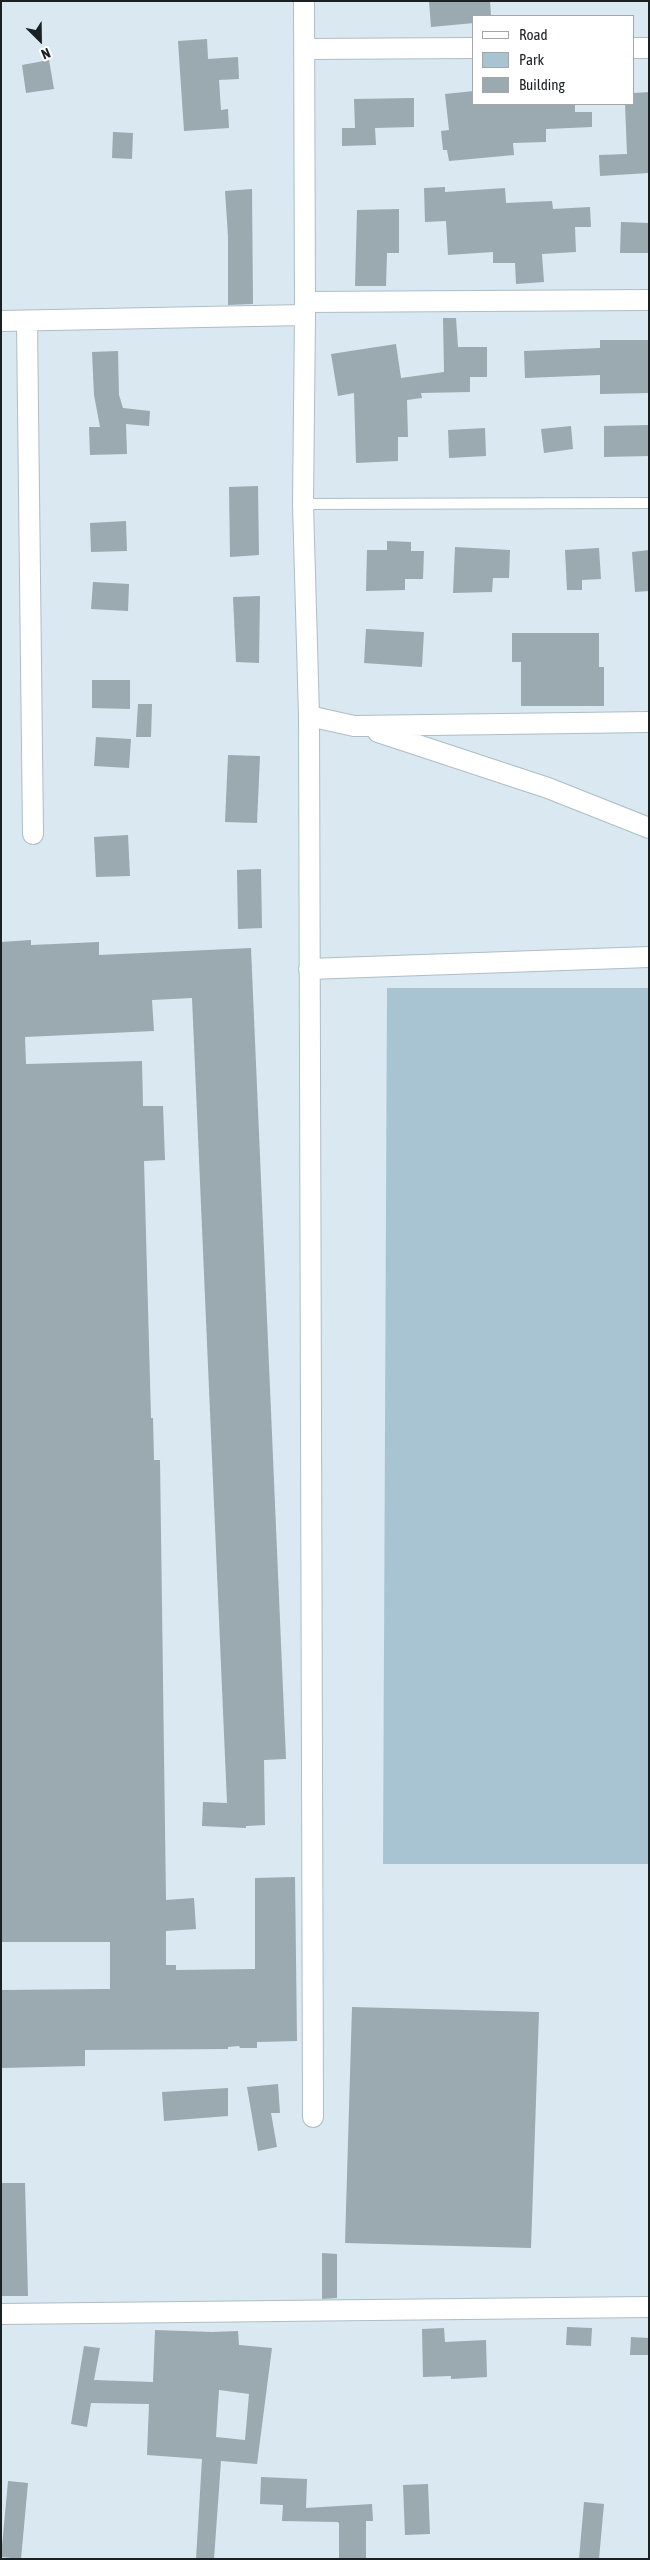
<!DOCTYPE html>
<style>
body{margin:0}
#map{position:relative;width:650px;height:2560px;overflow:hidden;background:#d9e8f1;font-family:"Asap Condensed",sans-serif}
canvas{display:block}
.frame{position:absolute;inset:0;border:2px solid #1b2023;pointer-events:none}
.legend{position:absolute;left:472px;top:15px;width:162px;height:90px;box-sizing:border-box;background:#fff;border:1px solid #a4a6a7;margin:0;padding:6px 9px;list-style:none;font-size:15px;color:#1b2023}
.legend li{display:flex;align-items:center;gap:10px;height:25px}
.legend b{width:25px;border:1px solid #a4a6a7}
.north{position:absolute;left:15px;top:15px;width:50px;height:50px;-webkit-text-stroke:4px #fff;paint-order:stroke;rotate:157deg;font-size:14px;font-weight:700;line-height:20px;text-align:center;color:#1b2023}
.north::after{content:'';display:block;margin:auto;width:18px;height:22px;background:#1b2023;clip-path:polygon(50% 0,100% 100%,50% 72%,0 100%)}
</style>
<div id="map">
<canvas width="650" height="2560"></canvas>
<div class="frame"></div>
<ul class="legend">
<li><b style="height:6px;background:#fff"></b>Road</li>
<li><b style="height:14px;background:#a8c4d3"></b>Park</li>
<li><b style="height:14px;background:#9ba9b1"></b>Building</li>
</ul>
<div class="north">N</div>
</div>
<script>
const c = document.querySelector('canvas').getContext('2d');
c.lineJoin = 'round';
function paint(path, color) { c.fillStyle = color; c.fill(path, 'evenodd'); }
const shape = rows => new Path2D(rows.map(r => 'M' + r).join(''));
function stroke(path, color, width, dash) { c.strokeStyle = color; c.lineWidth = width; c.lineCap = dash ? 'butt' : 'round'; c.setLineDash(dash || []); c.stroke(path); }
const green = shape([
 [387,988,649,988,649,1864,383,1864]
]);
const building = shape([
 [429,1,490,1,491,16,474,16,474,23,431,27],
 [207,39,208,59,238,57,239,79,219,80,221,110,228,109,229,128,184,131,178,41],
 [49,60,54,89,26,93,22,65],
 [474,91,474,104,575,104,575,112,592,112,592,127,546,129,546,142,513,143,514,155,449,161,447,150,443,150,441,131,449,130,445,94],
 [649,92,649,173,600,176,599,155,627,154,625,104,634,104,634,93],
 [414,98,414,127,375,128,376,145,342,146,342,128,355,128,354,99],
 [113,132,133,133,132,159,112,158],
 [445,187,445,192,505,188,506,203,552,201,553,209,590,207,591,227,575,227,576,252,542,254,544,282,516,284,515,263,493,263,493,252,448,255,446,221,425,222,424,188],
 [252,189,253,304,228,305,228,236,225,191],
 [399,209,399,253,387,253,386,286,355,286,357,210],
 [621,222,649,223,649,253,620,253],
 [443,318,456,318,458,347,487,347,487,377,470,377,470,392,421,393,422,398,407,400,408,437,398,437,398,461,356,463,354,393,338,396,331,354,396,344,401,378,444,372],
 [600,340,649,340,649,393,600,394,600,375,525,378,524,351,600,348],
 [118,351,119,395,123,408,150,411,149,426,126,424,127,454,90,455,89,427,100,427,94,395,92,352],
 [649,425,649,456,604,457,604,426],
 [571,426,573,449,544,453,541,429],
 [485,428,486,456,449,458,448,430],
 [258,486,259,555,230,557,229,487],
 [126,521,127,551,91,552,90,523],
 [387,541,411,542,411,551,424,551,423,579,405,579,405,590,366,591,367,550,387,550],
 [455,547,510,550,509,578,493,578,492,592,453,593],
 [599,548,601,579,582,580,582,590,567,590,565,550],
 [649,550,649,591,635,592,632,552],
 [93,582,129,584,128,611,91,609],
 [260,596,259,663,236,662,233,597],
 [366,629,424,632,422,667,364,663],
 [512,633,599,633,599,667,604,667,604,706,521,706,521,662,512,662],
 [92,680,130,680,130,709,92,708],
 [138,704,152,704,151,737,136,737],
 [96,737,131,739,129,768,94,766],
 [228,755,260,756,257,823,225,822],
 [128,835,130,876,96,877,94,837],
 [261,869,262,928,238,929,237,870],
 [31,940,31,945,99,942,99,955,251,948,286,1759,264,1760,265,1825,246,1826,246,1828,202,1826,203,1802,227,1803,192,998,152,1000,154,1031,25,1037,26,1064,142,1061,143,1106,163,1106,165,1160,144,1161,151,1418,153,1418,154,1460,160,1460,166,1900,194,1898,196,1929,166,1931,166,1965,176,1965,176,1970,255,1969,255,1878,295,1877,297,2041,257,2042,257,2048,240,2048,239,2046,228,2047,228,2049,85,2050,85,2066,1,2068,1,1990,110,1989,110,1942,1,1942,1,942],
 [352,2007,539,2012,531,2248,345,2243],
 [278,2084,280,2113,271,2113,277,2147,258,2151,247,2087],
 [228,2088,228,2116,164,2121,162,2092],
 [1,2183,25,2183,28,2296,1,2296],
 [322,2253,337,2254,337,2298,322,2299],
 [567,2327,592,2328,591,2346,566,2345],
 [444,2328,445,2342,486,2340,487,2377,451,2379,451,2376,423,2377,422,2329],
 [155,2330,212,2332,238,2331,239,2345,272,2348,257,2464,221,2461,214,2559,196,2559,202,2459,147,2455,149,2404,91,2403,87,2427,71,2424,84,2346,100,2348,94,2380,153,2382],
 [219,2390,249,2394,245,2440,216,2437],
 [631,2337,649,2338,649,2355,630,2355],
 [261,2477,307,2479,306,2508,372,2504,373,2521,366,2521,366,2559,339,2559,339,2523,337,2522,282,2521,283,2505,260,2504],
 [8,2481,28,2483,21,2559,1,2557],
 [428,2484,430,2534,405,2535,403,2485],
 [584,2502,604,2504,599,2559,579,2559]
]);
const service = shape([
 [303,504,649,503]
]);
const minor = shape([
 [304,1,305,315,303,504,309,716,313,2117],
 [634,48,646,48],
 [305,49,474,48],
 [305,302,649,300],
 [1,321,305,315],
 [27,322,33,834],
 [309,716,354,726,649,722],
 [378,732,548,788,649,828],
 [309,969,649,957],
 [1,2314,649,2307]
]);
paint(green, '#a8c4d3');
paint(building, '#9ba9b1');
stroke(service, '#afbdc5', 12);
stroke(minor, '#afbdc5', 22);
stroke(service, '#fff', 10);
stroke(minor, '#fff', 20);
</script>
